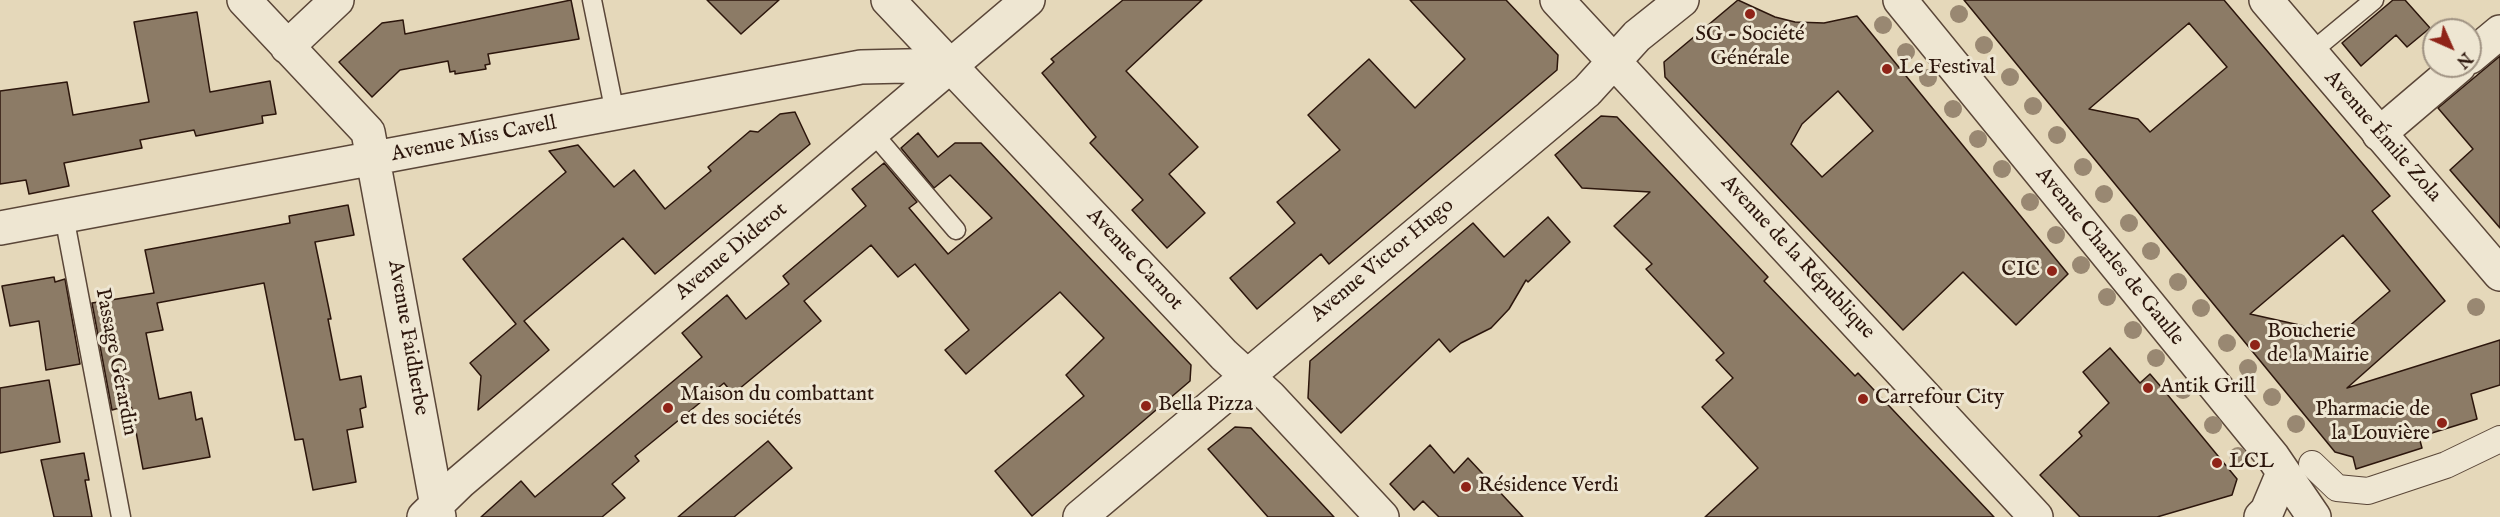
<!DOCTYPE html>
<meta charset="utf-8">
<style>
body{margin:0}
#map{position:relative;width:2500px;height:517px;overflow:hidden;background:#e5d8ba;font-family:"IM FELL English",serif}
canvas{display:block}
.north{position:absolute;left:2422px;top:18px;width:60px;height:60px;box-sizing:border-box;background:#eee6d2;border:2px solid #a09383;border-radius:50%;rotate:135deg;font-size:16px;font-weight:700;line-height:24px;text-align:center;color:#2c160c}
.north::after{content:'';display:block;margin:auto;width:21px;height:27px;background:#8f2418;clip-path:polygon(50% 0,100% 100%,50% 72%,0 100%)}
</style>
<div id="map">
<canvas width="2500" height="517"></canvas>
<div class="north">N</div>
</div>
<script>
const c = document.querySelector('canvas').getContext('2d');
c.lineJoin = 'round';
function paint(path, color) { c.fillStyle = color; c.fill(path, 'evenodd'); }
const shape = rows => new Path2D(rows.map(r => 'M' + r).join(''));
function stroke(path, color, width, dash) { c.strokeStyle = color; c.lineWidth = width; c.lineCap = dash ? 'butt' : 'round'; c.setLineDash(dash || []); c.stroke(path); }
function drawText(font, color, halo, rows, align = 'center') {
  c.font = font + ' "IM FELL English",serif'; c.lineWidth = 6; c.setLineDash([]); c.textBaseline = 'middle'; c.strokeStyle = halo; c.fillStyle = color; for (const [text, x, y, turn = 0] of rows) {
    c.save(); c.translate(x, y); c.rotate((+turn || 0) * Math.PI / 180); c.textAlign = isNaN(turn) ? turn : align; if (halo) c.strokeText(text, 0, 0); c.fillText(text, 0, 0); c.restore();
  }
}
const building = shape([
 [571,0,579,39,488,54,490,64,485,65,486,69,455,74,455,71,450,72,448,61,400,70,372,97,339,62,382,23,403,20,405,34,571,0],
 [707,0,779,0,741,34,707,0],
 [1123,0,1202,0,1126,71,1198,147,1169,174,1205,213,1167,248,1132,210,1143,200,1090,143,1096,137,1042,73,1054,62,1051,59,1123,0],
 [1410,0,1506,0,1558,55,1557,70,1329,264,1321,254,1257,309,1230,278,1295,223,1277,202,1340,150,1308,115,1369,59,1415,108,1465,59,1410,0],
 [1738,0,1775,17,1795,22,1824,23,1857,16,2068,274,2016,325,1963,272,1903,330,1665,77,1664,62,1738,0],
 [1838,91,1873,131,1822,177,1791,144,1802,124,1838,91],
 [1964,0,2224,0,2390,196,2372,211,2445,301,2347,388,2500,340,2500,385,2471,394,2477,419,2419,437,2422,448,2356,469,2353,457,2335,452,1964,0],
 [2189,23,2227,67,2150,132,2138,119,2089,109,2189,23],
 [2343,235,2390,291,2340,334,2250,314,2343,235],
 [2393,0,2405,0,2430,28,2407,47,2396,35,2361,66,2342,43,2393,0],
 [197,12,210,92,270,81,276,114,262,116,263,123,196,136,194,130,140,140,142,148,64,163,69,186,29,194,26,180,0,184,0,91,67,82,73,115,149,102,134,22,197,12],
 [2500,56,2500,228,2450,170,2473,149,2438,108,2500,56],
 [795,112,810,144,655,274,623,238,524,321,549,350,478,410,481,376,470,363,516,324,463,259,566,172,549,151,578,145,614,187,634,170,665,209,711,171,708,167,750,131,758,132,780,114,795,112],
 [1601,116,1617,117,1768,277,1764,281,1855,376,1858,373,1994,517,1705,517,1758,468,1702,407,1733,378,1716,360,1724,353,1646,269,1652,264,1614,226,1650,192,1582,188,1555,155,1601,116],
 [918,133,938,157,955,143,981,143,1191,365,1190,381,1032,516,995,471,1084,396,1066,375,1104,338,1060,292,966,374,945,350,969,330,915,264,898,277,871,245,804,301,821,321,733,394,724,383,635,456,639,461,612,484,625,498,602,517,481,517,521,481,535,497,702,357,682,333,727,295,746,319,789,284,783,276,866,206,852,189,884,163,917,202,909,208,948,254,992,218,950,175,934,188,901,148,918,133],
 [348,205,354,235,315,242,331,319,328,319,340,380,361,376,366,407,360,409,363,427,347,430,356,482,313,490,303,439,295,440,264,283,157,303,163,330,146,333,159,399,191,392,196,420,202,418,210,457,143,469,131,405,112,410,92,303,154,293,145,250,290,223,289,216,348,205],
 [1548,217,1570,242,1528,282,1526,280,1509,309,1491,328,1461,343,1450,352,1439,339,1341,433,1308,398,1310,361,1473,223,1504,257,1548,217],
 [54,277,55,282,65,279,80,364,46,370,39,321,10,326,2,286,54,277],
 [2110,348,2140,383,2150,374,2162,388,2237,479,2232,495,2157,517,2080,517,2040,475,2082,436,2079,432,2109,403,2083,372,2110,348],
 [49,380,60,442,0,453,0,388,49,380],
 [1235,427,1251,428,1334,517,1268,517,1208,449,1235,427],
 [768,441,792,468,734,517,678,517,768,441],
 [1430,445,1454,473,1468,458,1523,517,1439,517,1423,501,1414,510,1390,484,1430,445],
 [84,453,89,480,85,480,92,517,54,517,41,460,84,453]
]);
const service = shape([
 [592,0,615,113],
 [2310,53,2374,0],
 [873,133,956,230],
 [64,216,121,517]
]);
const pedestrian = shape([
 [2312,464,2337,488,2368,491,2446,465,2500,439]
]);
const minor = shape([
 [244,0,368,132,439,517],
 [287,47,337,0],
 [2470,57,2500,32],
 [2379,134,2459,66],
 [0,228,861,67,950,65],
 [424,517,460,482,1028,0]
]);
const tertiary = shape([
 [888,0,1224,355,1270,397,1382,517],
 [1557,0,2036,517],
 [1900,0,2273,457,2314,517],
 [2266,0,2500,274],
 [1080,517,1587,91,1637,36,1682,0],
 [2261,517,2267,511,2283,473]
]);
const trees = [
 [1959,14],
 [1883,25],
 [1984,45],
 [1906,52],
 [2010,77],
 [1928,78],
 [2033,106],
 [1953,109],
 [2057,135],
 [1978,139],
 [2083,167],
 [2002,169],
 [2104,194],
 [2030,202],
 [2129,223],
 [2056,235],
 [2151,251],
 [2081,265],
 [2178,282],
 [2107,297],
 [2476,307],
 [2201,308],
 [2133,330],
 [2227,343],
 [2156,358],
 [2248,368],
 [2183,390],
 [2272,397],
 [2296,424],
 [2213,425],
 [2238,456]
];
const markers = [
 [1750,14,6,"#8f2418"],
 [1887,69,6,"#8f2418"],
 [2052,271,6,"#8f2418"],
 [2255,345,6,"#8f2418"],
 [2148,388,6,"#8f2418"],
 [1863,399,6,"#8f2418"],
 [1146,406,6,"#8f2418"],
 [668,408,6,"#8f2418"],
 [2442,423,6,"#8f2418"],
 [2217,463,6,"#8f2418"],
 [1466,487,6,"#8f2418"]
];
const poiNames = [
 ["SG - Société",1750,36,"center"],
 ["Générale",1750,60,"center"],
 ["Le Festival",1899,69],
 ["CIC",2040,271,"right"],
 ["Boucherie",2267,333],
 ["de la Mairie",2267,357],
 ["Antik Grill",2160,388],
 ["Maison du combattant",680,396],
 ["et des sociétés",680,420],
 ["Carrefour City",1875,399],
 ["Bella Pizza",1158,406],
 ["Pharmacie de",2430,411,"right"],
 ["la Louvière",2430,435,"right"],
 ["LCL",2229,463],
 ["Résidence Verdi",1478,487]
];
const streetNames = [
 ["Avenue Émile Zola",2382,137,49],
 ["Avenue Miss Cavell",474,140,-11],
 ["Avenue Diderot",732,252,-40],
 ["Avenue Charles de Gaulle",2109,257,51],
 ["Avenue de la République",1797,258,47],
 ["Avenue Carnot",1134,260,47],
 ["Avenue Victor Hugo",1383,261,-40],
 ["Avenue Faidherbe",407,338,80],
 ["Passage Gérardin",115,362,79]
];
paint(building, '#8c7b66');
stroke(building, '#2c160c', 1.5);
stroke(service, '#5a4638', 21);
stroke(pedestrian, '#5a4638', 28);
stroke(minor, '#5a4638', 36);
stroke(tertiary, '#5a4638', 36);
stroke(service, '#eee6d2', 18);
stroke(pedestrian, '#eee6d2', 26);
stroke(minor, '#eee6d2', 33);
stroke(tertiary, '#eee6d2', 33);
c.fillStyle = '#998872';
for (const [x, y] of trees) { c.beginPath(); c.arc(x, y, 9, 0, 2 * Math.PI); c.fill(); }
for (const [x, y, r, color] of markers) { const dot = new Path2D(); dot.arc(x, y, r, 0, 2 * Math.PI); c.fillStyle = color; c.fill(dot); stroke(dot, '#eee6d2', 2); }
drawText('21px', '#2c160c', '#eee6d2', poiNames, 'left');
drawText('21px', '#2c160c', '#eee6d2', streetNames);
</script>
